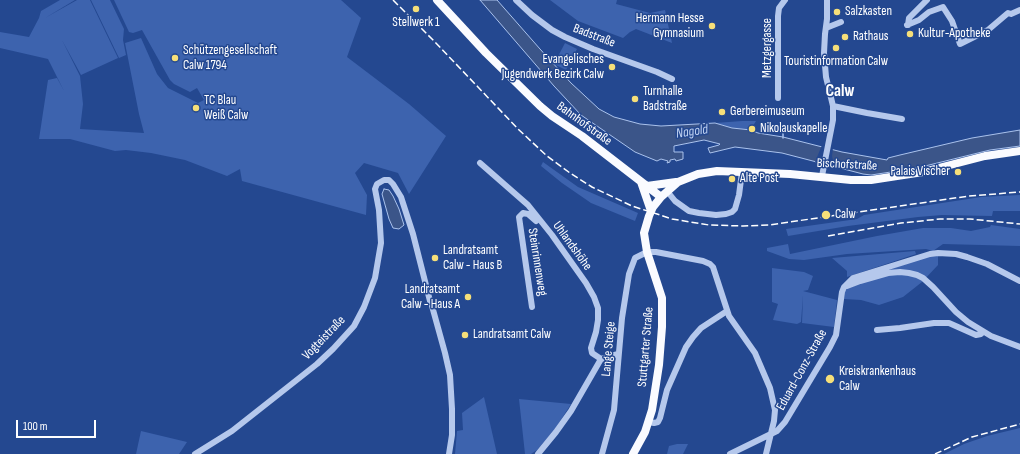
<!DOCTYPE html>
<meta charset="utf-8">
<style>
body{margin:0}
#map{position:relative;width:1020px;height:454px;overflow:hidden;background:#244890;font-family:"Sofia Sans Condensed",sans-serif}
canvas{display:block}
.scale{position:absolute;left:16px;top:420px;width:80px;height:18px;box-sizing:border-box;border:2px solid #fff;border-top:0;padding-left:5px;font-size:12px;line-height:14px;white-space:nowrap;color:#fff;-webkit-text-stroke:3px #244890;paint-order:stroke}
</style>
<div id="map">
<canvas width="1020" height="454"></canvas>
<div class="scale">100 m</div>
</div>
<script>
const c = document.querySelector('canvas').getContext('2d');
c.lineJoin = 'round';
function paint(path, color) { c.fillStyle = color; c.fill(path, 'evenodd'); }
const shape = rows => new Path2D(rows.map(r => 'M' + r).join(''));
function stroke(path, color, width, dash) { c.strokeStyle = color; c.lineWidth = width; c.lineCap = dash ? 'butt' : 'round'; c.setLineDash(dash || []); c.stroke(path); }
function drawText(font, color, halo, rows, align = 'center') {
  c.font = font + ' "Sofia Sans Condensed",sans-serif'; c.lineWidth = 3; c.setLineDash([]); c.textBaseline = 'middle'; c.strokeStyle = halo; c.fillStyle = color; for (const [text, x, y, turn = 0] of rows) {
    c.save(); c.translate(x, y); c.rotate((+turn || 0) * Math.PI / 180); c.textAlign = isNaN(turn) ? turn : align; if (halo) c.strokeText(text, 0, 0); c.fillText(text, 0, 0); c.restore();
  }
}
const green = shape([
 [60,0,75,0,45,18,77,0,90,0,118,58,81,75,62,40,80,76,83,104,80,129,144,133,139,114,125,43,141,38,157,74,168,88,198,103,204,100,197,88,190,92,174,84,170,80,142,30,133,33,129,32,114,0,341,0,361,18,347,57,409,104,446,136,409,194,398,173,364,163,355,173,367,195,366,215,242,181,240,169,227,176,185,160,151,153,126,150,115,151,70,139,68,117,70,139,39,139,48,80,57,78,64,91,48,59,0,48,0,32,29,37,39,18,41,11],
 [91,0,110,0,124,29,123,40,126,55,119,58],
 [550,0,617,0,616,4,650,13,665,10,672,43,636,29,630,32,623,38,578,21],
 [565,43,577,49,566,70,554,64],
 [742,121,756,121,753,126,750,127,750,130,732,128,715,123],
 [543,162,578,187,638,213,635,221,591,203,562,183,541,166],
 [1020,195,1020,211,993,211,992,216,942,215,918,217,848,226,788,236,786,229,857,219,864,215,981,197],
 [991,225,1020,229,1020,246,943,244,933,251,926,249,847,254,804,260,789,259,767,251,767,248,788,244,790,254,877,236,923,228,951,228,971,231,990,227],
 [915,251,916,254,847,277,847,271,832,258],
 [938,255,938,265,922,282,903,297,879,305,861,300,844,299,845,288,887,270,928,256],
 [772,268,804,272,813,276,808,290,803,291,837,300,834,327,802,323,803,295,801,322,797,324,773,320,778,304,772,302],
 [484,397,497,454,455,454,457,431,463,430,462,413],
 [519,399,571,404,555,429,537,450,531,454,525,454],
 [1020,428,1020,454,944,454,964,444,987,436],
 [141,431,187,442,179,454,136,454],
 [677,444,688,444,683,454,667,454,669,446]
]);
const water = shape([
 [480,0,497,0,540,49,571,83,599,109,614,117,640,124,661,126,715,123,732,128,751,130,758,133,783,137,842,152,887,160,888,158,900,155,972,138,1020,130,1020,146,990,150,917,168,871,175,863,174,782,153,735,147,710,153,708,148,719,145,720,144,704,140,674,146,674,152,683,152,683,159,676,161,675,159,670,160,670,162,667,163,668,161,661,159,657,161,635,152,581,115,554,86,480,0],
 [384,189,389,190,393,196,399,209,404,225,399,229,393,228,389,219,382,194,384,189]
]);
const pier = shape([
 [822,145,833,148,832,156,835,168,815,162]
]);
const stream = shape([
 [783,138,783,129]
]);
const minor = shape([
 [516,0,532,15,552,30,565,37,593,49,657,72,672,79],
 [907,25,919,20,929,12,943,7,952,21,960,44,988,30,1008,13,1011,14,1020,10],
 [908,25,909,18,927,0],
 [826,28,841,22],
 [778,98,778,16,779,8,785,0],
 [833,106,867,113,902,119],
 [480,163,528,205,552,235,586,283,594,297,598,308,598,320,596,332,591,348,592,353,601,359],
 [822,176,833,120,833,106,826,77,824,53,825,34,827,19,827,0],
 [667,191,675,201,689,211,699,213,716,215,726,214,732,212,735,209,739,195,742,172],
 [847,286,860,281,888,273,900,272,909,273,917,275,923,278,933,287,956,312,968,322,991,336,1020,347],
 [432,306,445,353,450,375,452,409,452,435,449,454],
 [532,307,519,217,523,213,528,214,536,221],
 [877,330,900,328,934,323,949,323,976,335,981,334,983,332],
 [649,422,654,423,658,422,660,418,667,390,686,347,693,337,701,328,727,311],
 [195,454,232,431,317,364,333,349,354,326,364,307,375,278,381,243,379,210,375,189,377,184,384,180,389,180,393,184,401,197,413,234,430,301],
 [538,454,556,432,571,411,601,359,618,354],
 [602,454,614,410,622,318,629,274,635,258,647,252,656,252,703,261,710,264,713,267,729,316,755,353,770,388,775,410,774,421,766,454],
 [730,454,777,431,785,422,830,347,836,335,842,292,844,287,853,278,930,254,938,253,956,254,967,257,987,264,1020,281]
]);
const major = shape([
 [437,0,486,53,540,106,552,116,582,136,661,197],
 [641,182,651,211],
 [647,186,676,182],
 [633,454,645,432,652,410,659,365,662,327,662,298,647,252,644,233,649,216,653,207,661,197,678,182,698,174,717,171,790,174,851,180,871,180,923,172,985,156,1020,151]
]);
const rail = shape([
 [393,0,435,42,518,129,547,156,570,173,592,187,632,206,657,214,672,219,709,225,743,226,769,225,969,196,1020,192],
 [828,236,901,223,940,219,970,219,1020,224],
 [935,454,972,437,1020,424]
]);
const markers = [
 [416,9,4,"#f6df79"],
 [837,12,4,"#f6df79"],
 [712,26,4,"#f6df79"],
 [910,34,4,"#f6df79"],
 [845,37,4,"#f6df79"],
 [836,48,4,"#f6df79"],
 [175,58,4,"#f6df79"],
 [612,67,4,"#f6df79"],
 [635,99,4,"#f6df79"],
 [196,108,4,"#f6df79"],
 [722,112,4,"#f6df79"],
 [752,129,4,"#f6df79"],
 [958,172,4,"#f6df79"],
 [732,179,4,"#f6df79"],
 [826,215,5,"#f6df79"],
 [435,258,4,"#f6df79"],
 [468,297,4,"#f6df79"],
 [465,335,4,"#f6df79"],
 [830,379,5,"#f6df79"]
];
const poiNames = [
 ["Salzkasten",845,12],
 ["Hermann Hesse",704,19,"right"],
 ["Gymnasium",704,34,"right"],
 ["Stellwerk 1",416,23,"center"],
 ["Kultur-Apotheke",918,34],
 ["Rathaus",853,37],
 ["Schützengesellschaft",183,51],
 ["Calw 1794",183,66],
 ["Evangelisches",604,60,"right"],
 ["Jugendwerk Bezirk Calw",604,75,"right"],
 ["Touristinformation Calw",836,62,"center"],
 ["Turnhalle",643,92],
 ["Badstraße",643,107],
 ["TC Blau",204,101],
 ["Weiß Calw",204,116],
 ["Gerbereimuseum",730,112],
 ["Nikolauskapelle",760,129],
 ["Palais Vischer",950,172,"right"],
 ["Alte Post",740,179],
 ["Calw",835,215],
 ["Landratsamt",443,251],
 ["Calw - Haus B",443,266],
 ["Landratsamt",460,290,"right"],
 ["Calw - Haus A",460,305,"right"],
 ["Landratsamt Calw",473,335],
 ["Kreiskrankenhaus",839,372],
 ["Calw",839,387]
];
const streetNames = [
 ["Badstraße",594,36,21],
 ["Metzgergasse",768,48,-90],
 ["Bahnhofstraße",584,124,36],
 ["Bischofstraße",847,165,3],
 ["Uhlandshöhe",572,246,54],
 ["Steinrinnenweg",537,262,81],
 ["Vogteistraße",324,338,-46],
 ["Stuttgarter Straße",646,347,-85],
 ["Lange Steige",609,349,-85],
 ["Eduard-Conz-Straße",802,370,-61]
];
const waterNames = [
 ["Nagold",692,132,-8]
];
const districtNames = [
 ["Calw",840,92]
];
paint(green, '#3d63ae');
paint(water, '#3b5589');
stroke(water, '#aac2ec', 1);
paint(pier, '#244890');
stroke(stream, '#aac2ec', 1.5);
stroke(minor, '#b5c8ec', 6);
stroke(major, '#fafbff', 8);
stroke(rail, '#fff', 1.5, [7, 3]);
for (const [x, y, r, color] of markers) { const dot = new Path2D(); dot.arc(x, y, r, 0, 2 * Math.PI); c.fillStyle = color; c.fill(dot); stroke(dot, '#244890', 1.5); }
drawText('13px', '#fff', '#244890', poiNames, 'left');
drawText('13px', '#fff', '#244890', streetNames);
drawText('italic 14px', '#c1d3f3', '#244890', waterNames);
drawText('bold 17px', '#fff', '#244890', districtNames);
</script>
